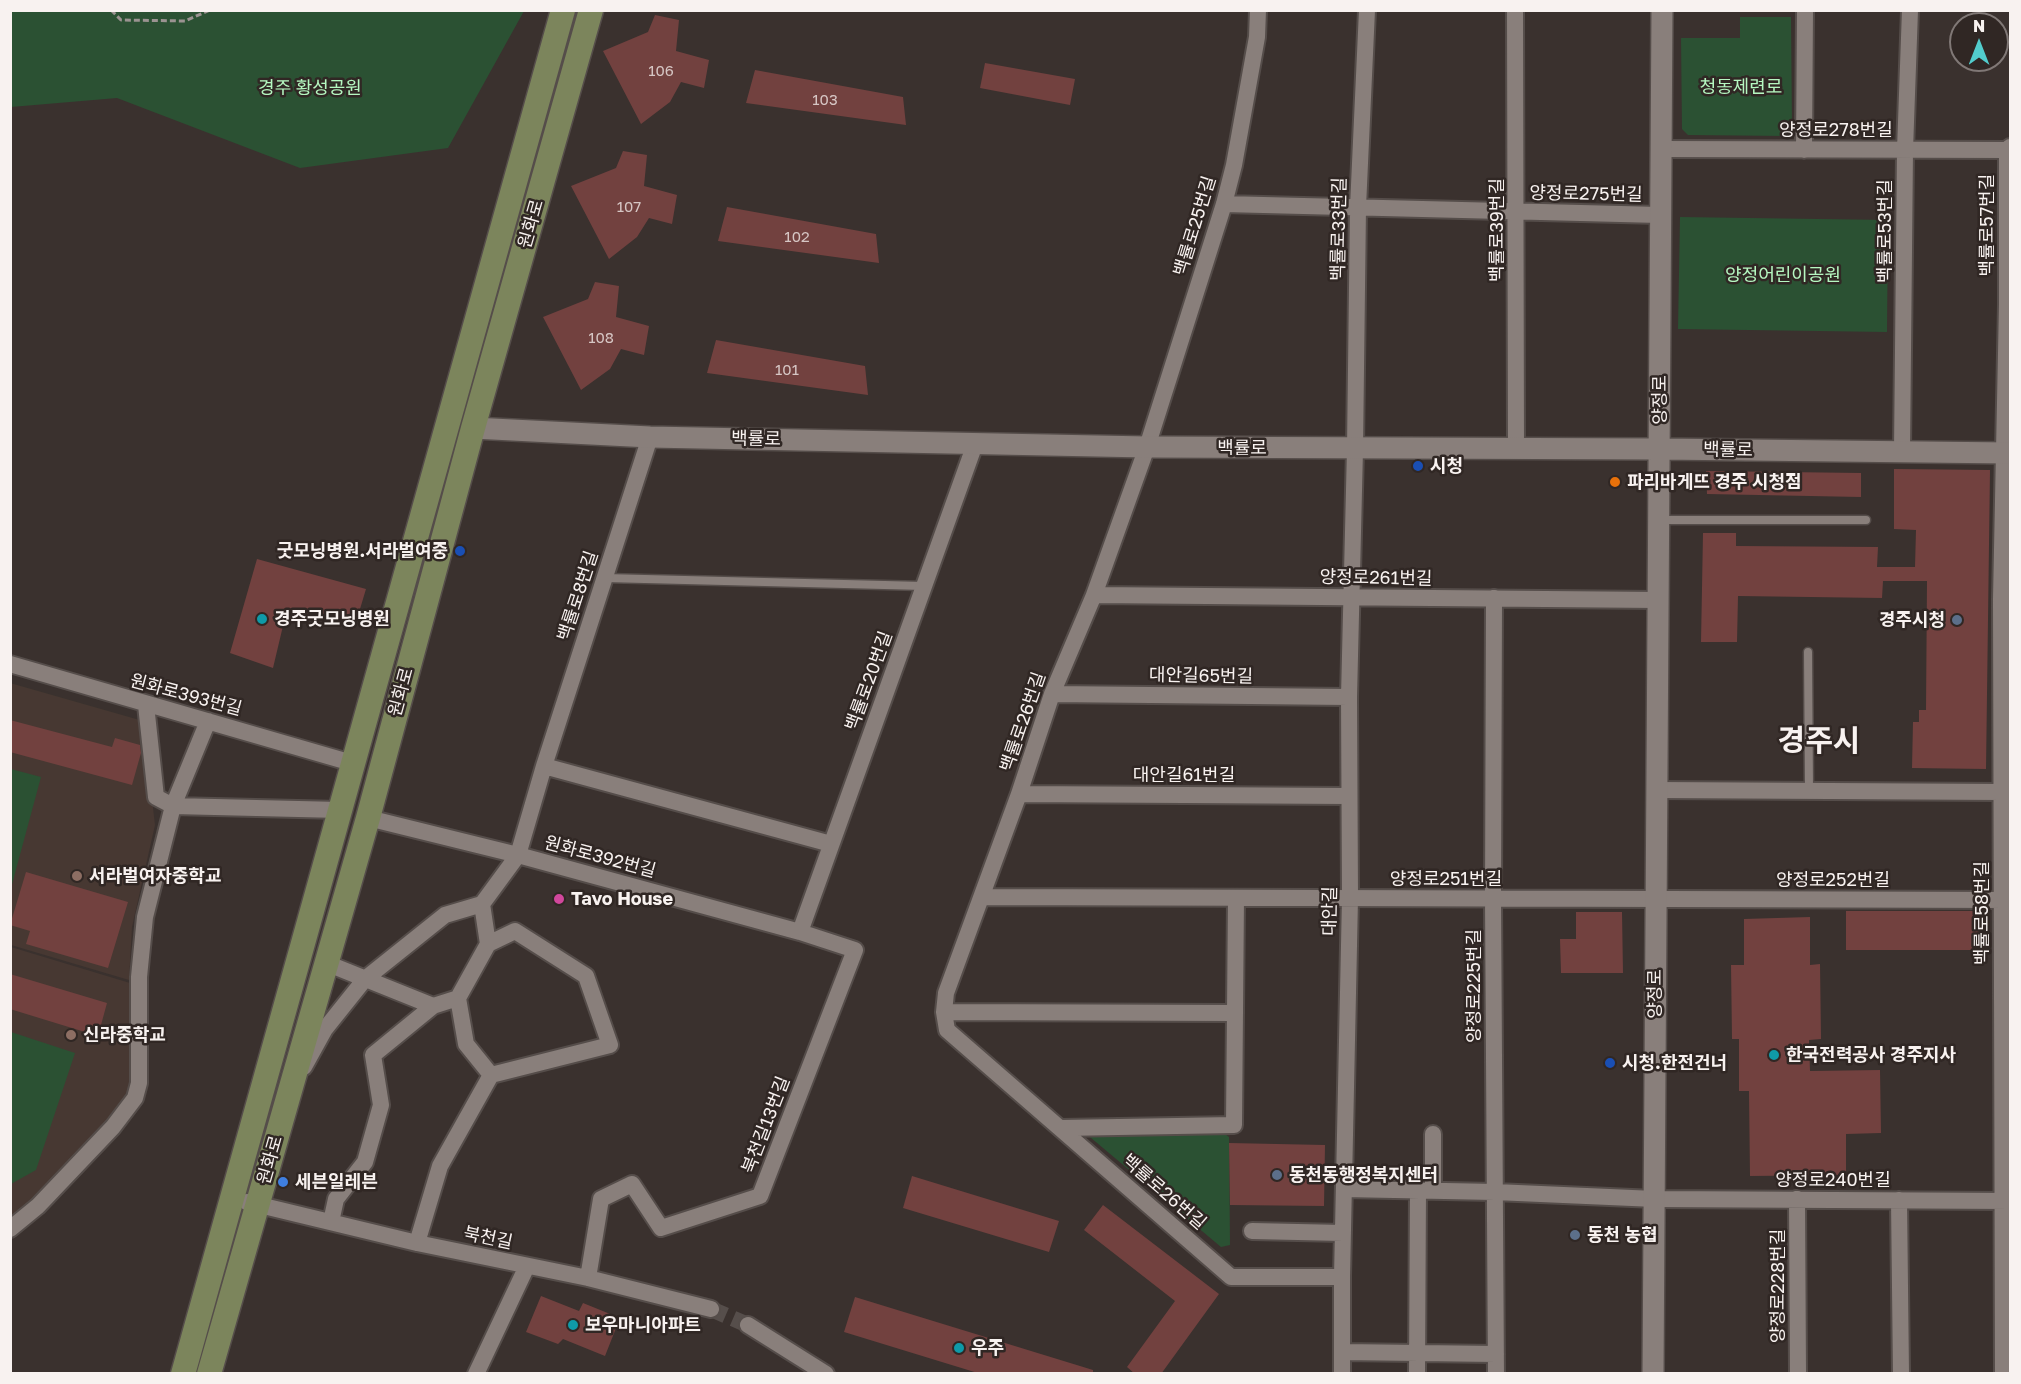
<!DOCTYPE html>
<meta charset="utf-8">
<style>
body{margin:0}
#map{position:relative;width:2021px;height:1384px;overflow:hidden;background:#3a312e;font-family:"Golos Text",sans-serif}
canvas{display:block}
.frame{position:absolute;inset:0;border:12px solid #f8f2f0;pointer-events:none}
.north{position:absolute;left:1949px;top:12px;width:60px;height:60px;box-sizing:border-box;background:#302724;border:2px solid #807876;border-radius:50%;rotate:0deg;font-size:16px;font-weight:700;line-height:24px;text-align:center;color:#f8f2f0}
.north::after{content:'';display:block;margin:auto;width:21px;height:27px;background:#52cdcd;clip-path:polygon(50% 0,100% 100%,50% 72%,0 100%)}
</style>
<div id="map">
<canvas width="2021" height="1384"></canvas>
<div class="frame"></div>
<div class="north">N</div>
</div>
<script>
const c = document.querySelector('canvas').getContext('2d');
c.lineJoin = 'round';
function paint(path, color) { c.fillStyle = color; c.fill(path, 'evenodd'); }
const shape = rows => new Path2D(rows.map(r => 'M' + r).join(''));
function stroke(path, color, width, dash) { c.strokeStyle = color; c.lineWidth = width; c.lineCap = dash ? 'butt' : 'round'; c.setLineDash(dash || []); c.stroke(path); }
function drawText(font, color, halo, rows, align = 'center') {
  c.font = font + ' "Golos Text","Noto Sans KR",sans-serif'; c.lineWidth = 5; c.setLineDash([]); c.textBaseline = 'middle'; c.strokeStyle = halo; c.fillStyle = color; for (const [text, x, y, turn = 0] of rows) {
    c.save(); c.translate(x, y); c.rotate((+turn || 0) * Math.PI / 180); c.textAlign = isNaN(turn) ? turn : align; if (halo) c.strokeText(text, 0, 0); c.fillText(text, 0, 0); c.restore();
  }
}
const built = shape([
 [10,683,143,721,155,825,132,927,129,980,11,945],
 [11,947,130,983,133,1088,115,1116,22,1212,11,1221]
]);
const green = shape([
 [11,10,524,10,524,11,448,148,300,168,117,98,11,107],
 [1740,17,1791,17,1792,131,1788,136,1688,135,1682,129,1681,38,1740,38],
 [1680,217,1888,220,1887,332,1678,329],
 [11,769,41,777,11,888,10,769],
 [11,1032,75,1053,36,1170,11,1184],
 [1078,1127,1221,1131,1229,1137,1230,1245,1221,1247]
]);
const building = shape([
 [655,15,679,20,676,51,709,60,704,88,681,82,670,102,641,124,603,51,648,32],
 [985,63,1075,79,1070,105,980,88],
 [755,70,903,97,906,125,746,103],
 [623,151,647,155,644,186,677,195,672,224,649,218,637,237,609,259,571,186,616,168],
 [727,207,876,234,879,263,718,241],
 [595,282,619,286,616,317,649,326,644,355,621,349,610,369,581,390,543,317,588,299],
 [716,340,865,366,868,395,707,373],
 [1894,469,1990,470,1986,769,1912,768,1913,722,1919,722,1919,710,1926,710,1927,581,1883,581,1882,598,1738,596,1737,642,1701,642,1703,533,1736,533,1736,546,1878,547,1877,567,1915,567,1916,530,1894,529],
 [1706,471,1861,473,1861,497,1707,494],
 [257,559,366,589,354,629,287,609,273,668,230,653],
 [10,720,112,747,115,738,140,745,141,753,132,785,10,752],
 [26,872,128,902,108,968,26,944,30,931,10,925],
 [1846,911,1980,911,1980,950,1846,950],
 [1576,912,1622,912,1623,973,1561,973,1560,939,1576,939],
 [1810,917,1810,965,1820,964,1821,1039,1809,1040,1810,1071,1880,1070,1881,1133,1846,1134,1846,1175,1750,1176,1749,1091,1739,1091,1739,1039,1732,1039,1731,965,1744,965,1744,919],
 [10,974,107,1003,98,1036,10,1009],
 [1229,1143,1325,1145,1324,1206,1230,1205],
 [912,1176,1059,1221,1049,1252,903,1208],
 [1103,1205,1219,1294,1161,1374,1135,1374,1127,1367,1175,1301,1084,1230],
 [541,1296,579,1311,583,1303,620,1318,605,1356,563,1339,558,1344,526,1332],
 [855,1297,1093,1370,1093,1374,981,1374,844,1332]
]);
const minorTunnel = shape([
 [711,1309,748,1325]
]);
const path = shape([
 [111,10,121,20,185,21,210,10]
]);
const service = shape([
 [1659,520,1866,520],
 [605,578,924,586],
 [1808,652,1809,791]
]);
const minor = shape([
 [1258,10,1257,37,1234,165,1224,204,1147,447,1094,595,1052,694,1019,794,946,993,944,1012,947,1030,1231,1277,1342,1277],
 [1515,10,1516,449],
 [1661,149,2010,150],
 [1804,150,1805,10],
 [1224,204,1660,215],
 [1902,451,1905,150,1910,10],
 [1094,595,1658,600],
 [1494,598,1493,899,1496,1374],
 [10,664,352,763],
 [1052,694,1349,697],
 [146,705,156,797,173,806,340,810],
 [544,766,831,844],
 [1656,790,2002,792],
 [1019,794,1348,796],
 [368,818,518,855,800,932,855,950,760,1196,661,1228,632,1184,601,1199,588,1278],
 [982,897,2010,900],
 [482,904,518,855,544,766,650,437],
 [800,932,975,444],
 [488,944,515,931,586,976,610,1045,491,1075],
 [326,963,433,1006,458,998,488,944,482,904],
 [944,1012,1235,1013],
 [304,1067,325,1029,365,979,445,915,482,904],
 [1061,1128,1234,1125,1236,898],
 [1344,1189,1495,1192,1655,1199,2010,1201],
 [1433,1190,1433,1134],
 [1797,1199,1798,1374],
 [1899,1200,1901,1374],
 [247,1202,417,1243,588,1278,711,1309],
 [331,1222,336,1199,365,1162,381,1105,373,1055,433,1006],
 [10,1229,38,1206,113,1127,135,1098,139,1083,139,977,145,917,173,806,208,721],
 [1252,1231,1343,1233],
 [417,1243,440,1166,491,1075,466,1044,458,998],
 [748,1325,826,1374],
 [1342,1352,1496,1354],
 [476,1374,527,1266],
 [1342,1374,1342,1277,1350,898,1349,697,1355,449,1358,207,1367,10],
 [1417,1374,1418,1190],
 [2003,1374,2001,599,2007,304,2007,150,2010,147]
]);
const tertiary = shape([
 [473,428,650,437,1147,447,1660,449,2010,453],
 [1653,1374,1662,10]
]);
const secondary = shape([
 [183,1374,563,10],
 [209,1374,368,818,473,428,591,10]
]);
const markers = [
 [1418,466,6,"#1a4fb4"],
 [1615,482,6,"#e8710a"],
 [460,551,6,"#1a4fb4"],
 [262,619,6,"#0f9aa8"],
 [1957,620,6,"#5c6f8a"],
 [77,876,6,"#8d6e63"],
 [559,899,6,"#d1479c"],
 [71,1035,6,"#8d6e63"],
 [1774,1055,6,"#0f9aa8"],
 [1610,1063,6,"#1a4fb4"],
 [1277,1175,6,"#5c6f8a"],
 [283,1182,6,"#3f7fe0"],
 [1575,1235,6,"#5c6f8a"],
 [573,1325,6,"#0f9aa8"],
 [959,1348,6,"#0f9aa8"]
];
const numberNames = [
 ["106",661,71],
 ["103",825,100],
 ["107",629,207],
 ["102",797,237],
 ["108",601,338],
 ["101",787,370]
];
const parkNames = [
 ["청동제련로",1741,87],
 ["경주 황성공원",310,88],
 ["양정어린이공원",1783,275]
];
const streetNames = [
 ["양정로278번길",1836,130],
 ["양정로275번길",1586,194,1],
 ["원화로",531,224,-74],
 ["백률로57번길",1987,225,-90],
 ["백률로25번길",1195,226,-73],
 ["백률로33번길",1339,229,-89],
 ["백률로39번길",1497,230,-90],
 ["백률로53번길",1885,231,-90],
 ["양정로",1660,400,-90],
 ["백률로",756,439,1],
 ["백률로",1242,448],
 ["백률로",1728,450,1],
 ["양정로261번길",1376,578,1],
 ["백률로8번길",578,596,-72],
 ["대안길65번길",1201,676,1],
 ["백률로20번길",869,681,-70],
 ["원화로",401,692,-75],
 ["원화로393번길",186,695,15],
 ["백률로26번길",1023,722,-71],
 ["대안길61번길",1184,775],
 ["원화로392번길",600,857,15],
 ["양정로251번길",1446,879],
 ["양정로252번길",1833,880],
 ["대안길",1330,911,-89],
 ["백률로58번길",1982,913,-90],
 ["양정로225번길",1474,986,-90],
 ["양정로",1655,994,-90],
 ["북천길13번길",766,1125,-69],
 ["원화로",270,1160,-74],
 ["양정로240번길",1833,1180],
 ["백률로26번길",1164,1192,41],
 ["북천길",488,1238,12],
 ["양정로228번길",1778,1286,-90]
];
const poiNames = [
 ["시청",1430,466],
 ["파리바게뜨 경주 시청점",1627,482],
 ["굿모닝병원.서라벌여중",448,551,"right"],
 ["경주굿모닝병원",274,619],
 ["경주시청",1945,620,"right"],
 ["서라벌여자중학교",89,876],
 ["Tavo House",571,899],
 ["신라중학교",83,1035],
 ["한국전력공사 경주지사",1786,1055],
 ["시청.한전건너",1622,1063],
 ["동천동행정복지센터",1289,1175],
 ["세븐일레븐",295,1182],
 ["동천 농협",1587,1235],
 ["보우마니아파트",585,1325],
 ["우주",971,1348]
];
const townNames = [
 ["경주시",1819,741]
];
paint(built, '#473832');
paint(green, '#2b5133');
paint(building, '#72413f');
stroke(minorTunnel, '#564e4b', 16, [16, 8]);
stroke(service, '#554d4a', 11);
stroke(minor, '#554d4a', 20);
stroke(tertiary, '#554d4a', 24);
stroke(secondary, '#554d4a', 27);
stroke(path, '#9b9391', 3, [6, 3]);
stroke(service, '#897f7b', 8);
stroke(minor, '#897f7b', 16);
stroke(tertiary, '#897f7b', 21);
stroke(secondary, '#7c855c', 24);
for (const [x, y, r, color] of markers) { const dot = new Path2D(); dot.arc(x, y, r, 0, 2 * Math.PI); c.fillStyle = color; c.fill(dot); stroke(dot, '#302724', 2); }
drawText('15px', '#d6c6c4', null, numberNames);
drawText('18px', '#b5f7c0', '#302724', parkNames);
drawText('18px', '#f8f2f0', '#302724', streetNames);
drawText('bold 18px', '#f8f2f0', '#302724', poiNames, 'left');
drawText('bold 30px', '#f8f2f0', '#302724', townNames);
</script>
